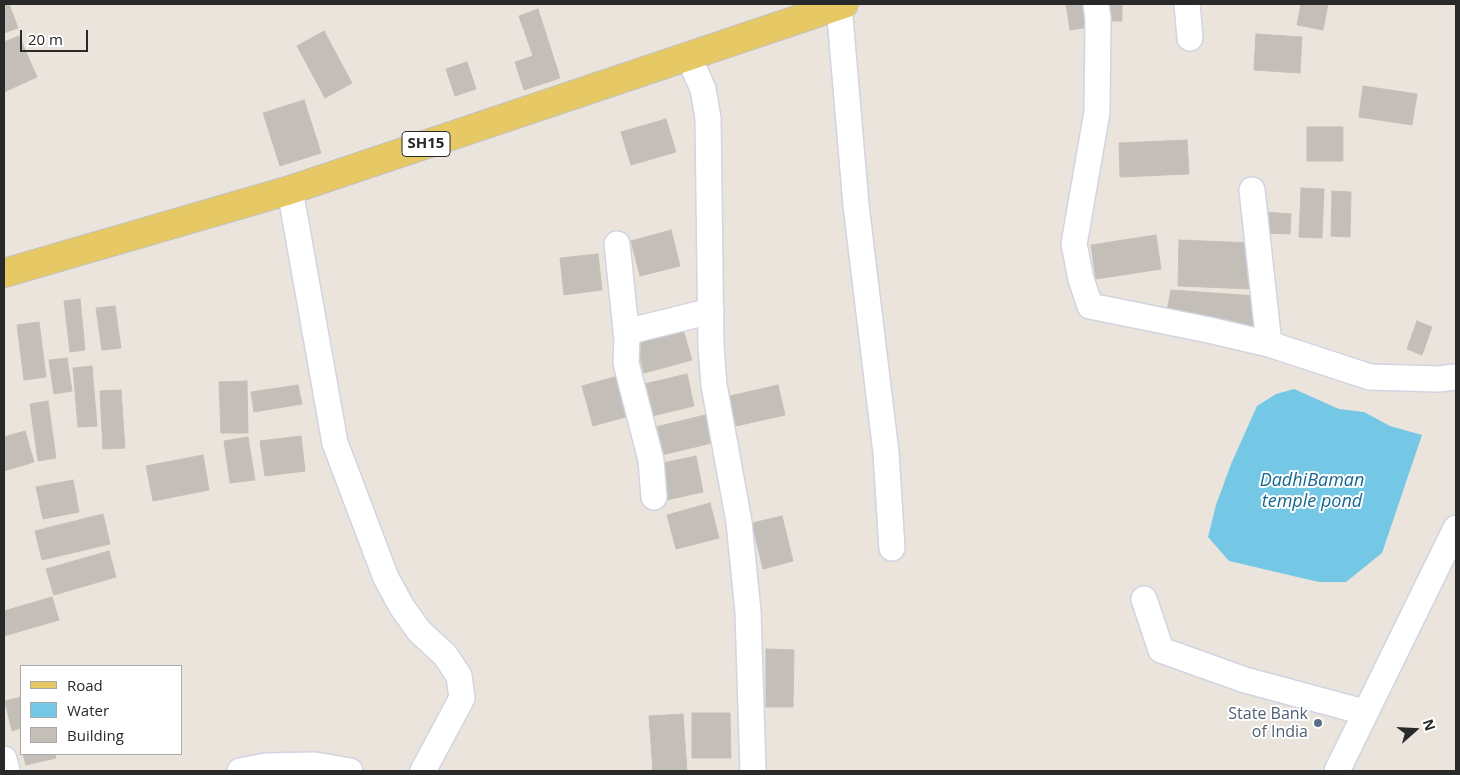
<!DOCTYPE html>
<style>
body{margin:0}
#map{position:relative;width:1460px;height:775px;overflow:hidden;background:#eae4dc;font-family:"Open Sans",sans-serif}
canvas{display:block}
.frame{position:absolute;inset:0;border:5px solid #292929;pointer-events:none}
.legend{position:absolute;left:20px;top:665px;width:162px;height:90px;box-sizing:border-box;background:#fff;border:1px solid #a9a9a9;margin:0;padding:6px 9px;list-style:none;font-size:15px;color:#292929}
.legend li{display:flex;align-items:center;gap:10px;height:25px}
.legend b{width:25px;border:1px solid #a9a9a9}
.north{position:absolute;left:1390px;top:705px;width:50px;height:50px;-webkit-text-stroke:4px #fff;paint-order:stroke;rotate:71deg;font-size:14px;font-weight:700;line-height:20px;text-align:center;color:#292929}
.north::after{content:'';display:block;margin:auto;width:18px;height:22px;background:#292929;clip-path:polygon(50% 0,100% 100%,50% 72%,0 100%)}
.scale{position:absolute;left:20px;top:30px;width:68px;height:22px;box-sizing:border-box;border:2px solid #292929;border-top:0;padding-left:6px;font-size:15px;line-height:18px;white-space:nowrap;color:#292929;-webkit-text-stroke:4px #fff;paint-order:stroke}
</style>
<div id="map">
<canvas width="1460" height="775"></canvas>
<div class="frame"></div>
<ul class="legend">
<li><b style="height:6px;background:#e6c865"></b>Road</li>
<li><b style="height:14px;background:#75c8e5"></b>Water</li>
<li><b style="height:14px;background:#c3beb7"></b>Building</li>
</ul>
<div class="north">N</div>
<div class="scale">20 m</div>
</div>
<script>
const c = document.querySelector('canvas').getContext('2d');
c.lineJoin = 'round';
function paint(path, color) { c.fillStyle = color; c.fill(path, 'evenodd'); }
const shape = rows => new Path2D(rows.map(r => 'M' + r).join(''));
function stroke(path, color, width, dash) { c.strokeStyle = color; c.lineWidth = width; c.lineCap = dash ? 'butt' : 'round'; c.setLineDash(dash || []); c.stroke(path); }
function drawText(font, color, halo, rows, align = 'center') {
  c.font = font + ' "Open Sans",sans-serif'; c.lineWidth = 4; c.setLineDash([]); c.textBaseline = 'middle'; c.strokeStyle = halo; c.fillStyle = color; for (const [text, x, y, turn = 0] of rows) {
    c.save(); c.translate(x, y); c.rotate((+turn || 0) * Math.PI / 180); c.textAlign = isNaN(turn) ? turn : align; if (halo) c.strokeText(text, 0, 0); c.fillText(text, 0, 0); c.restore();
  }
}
const water = shape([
 [1294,389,1339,409,1364,412,1390,426,1422,435,1382,553,1346,582,1319,582,1229,561,1208,537,1216,505,1231,464,1257,406,1276,394]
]);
const building = shape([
 [4,4,9,4,18,28,4,33,4,4],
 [1066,4,1092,4,1095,26,1070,30,1066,4],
 [1102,4,1122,4,1122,21,1103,21,1102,4],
 [1301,4,1328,4,1323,30,1297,25,1301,4],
 [538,9,560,78,524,90,515,62,533,56,519,16,538,9],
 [324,31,352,83,325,98,297,46,324,31],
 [1256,34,1302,37,1300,73,1254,70,1256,34],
 [19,36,37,77,4,92,4,42,19,36],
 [467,62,476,89,455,96,446,69,467,62],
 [1363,86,1417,94,1412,125,1359,117,1363,86],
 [304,100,321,153,280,166,263,113,304,100],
 [666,119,676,152,631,165,621,132,666,119],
 [1307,127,1343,127,1343,161,1307,161,1307,127],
 [1187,140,1189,174,1120,177,1119,143,1187,140],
 [1301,188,1324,189,1322,238,1299,237,1301,188],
 [1332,191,1351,192,1350,237,1331,236,1332,191],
 [1265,212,1291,214,1290,234,1264,233,1265,212],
 [671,230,680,266,640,276,631,241,671,230],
 [1156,235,1161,269,1096,279,1091,245,1156,235],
 [1179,240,1254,243,1252,289,1178,286,1179,240],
 [598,254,602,290,564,295,560,258,598,254],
 [1171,290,1255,296,1253,336,1166,316,1171,290],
 [80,299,85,350,70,352,64,301,80,299],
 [115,306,121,348,102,350,96,308,115,306],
 [1417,321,1432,327,1422,355,1407,349,1417,321],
 [39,322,46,377,24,380,17,325,39,322],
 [681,323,692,360,644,373,634,336,681,323],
 [67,358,72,391,54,394,49,360,67,358],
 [92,366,97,426,78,427,73,368,92,366],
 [687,374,694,406,644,418,636,386,687,374],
 [618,376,629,416,593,426,582,386,618,376],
 [247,381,248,433,221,433,219,382,247,381],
 [298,385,302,404,254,412,251,392,298,385],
 [778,385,785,415,736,426,730,396,778,385],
 [121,390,125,448,103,449,100,391,121,390],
 [48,401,56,458,38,461,30,404,48,401],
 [705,415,712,443,662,455,656,427,705,415],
 [25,431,34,462,4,471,4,437,25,431],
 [301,436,305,471,265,476,260,441,301,436],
 [248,437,255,480,230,483,224,441,248,437],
 [203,455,209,490,153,501,146,466,203,455],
 [696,456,703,492,666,500,658,464,696,456],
 [73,480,79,512,43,519,36,487,73,480],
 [710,503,719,538,676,549,667,515,710,503],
 [103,514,110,544,42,560,35,531,103,514],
 [782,516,793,561,763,569,752,523,782,516],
 [109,551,116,577,54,595,46,569,109,551],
 [52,597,59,620,4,636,4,611,52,597],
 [766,649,794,650,793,707,766,707,766,649],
 [21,697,21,728,12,731,5,701,21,697],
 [692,713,730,713,731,758,692,758,692,713],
 [683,714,687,771,653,771,649,716,683,714],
 [23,754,55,754,56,758,26,765,23,754]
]);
const minor = shape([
 [1096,4,1098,19,1097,112,1074,244,1081,279,1090,306,1209,330,1269,344,1370,377,1438,379,1456,377],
 [1187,4,1190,38],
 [839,5,856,205,886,453,892,548],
 [688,55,703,89,708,118,711,347,714,385,739,522,748,612,753,771],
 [290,190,335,443,386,578,402,607,419,631,445,655,459,676,462,698,423,771],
 [1252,190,1269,344],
 [617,244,627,339,626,363,651,460,654,497],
 [626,332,711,311],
 [1144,599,1161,650,1245,680,1364,712],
 [4,759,7,771],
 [240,771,266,766,315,765,350,771],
 [1337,771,1456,528]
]);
const major = shape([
 [4,273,290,190,844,4]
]);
const markers = [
 [1318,723,5,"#5c6f8a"]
];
const shields = [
 [426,144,48]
];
const shieldNames = [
 ["SH15",426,144]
];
const serviceNames = [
 ["State Bank",1308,714],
 ["of India",1308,732]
];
const waterNames = [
 ["DadhiBaman",1312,481],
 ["temple pond",1312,502]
];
paint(water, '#75c8e5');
paint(building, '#c3beb7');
stroke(building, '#c5c0b6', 1);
stroke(minor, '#d1d4e1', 28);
stroke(major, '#c3c3c3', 30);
stroke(minor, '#fff', 25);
stroke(major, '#e6c865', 28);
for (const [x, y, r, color] of markers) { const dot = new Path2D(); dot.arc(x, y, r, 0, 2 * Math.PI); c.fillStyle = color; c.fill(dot); stroke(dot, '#fff', 2); }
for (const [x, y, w] of shields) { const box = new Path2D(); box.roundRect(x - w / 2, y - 12.5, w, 25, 4); c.fillStyle = '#fff'; c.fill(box); stroke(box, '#292929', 1); }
drawText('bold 15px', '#292929', null, shieldNames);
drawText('16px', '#4e5e75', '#fff', serviceNames, 'right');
drawText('italic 18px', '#17668f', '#fff', waterNames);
</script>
